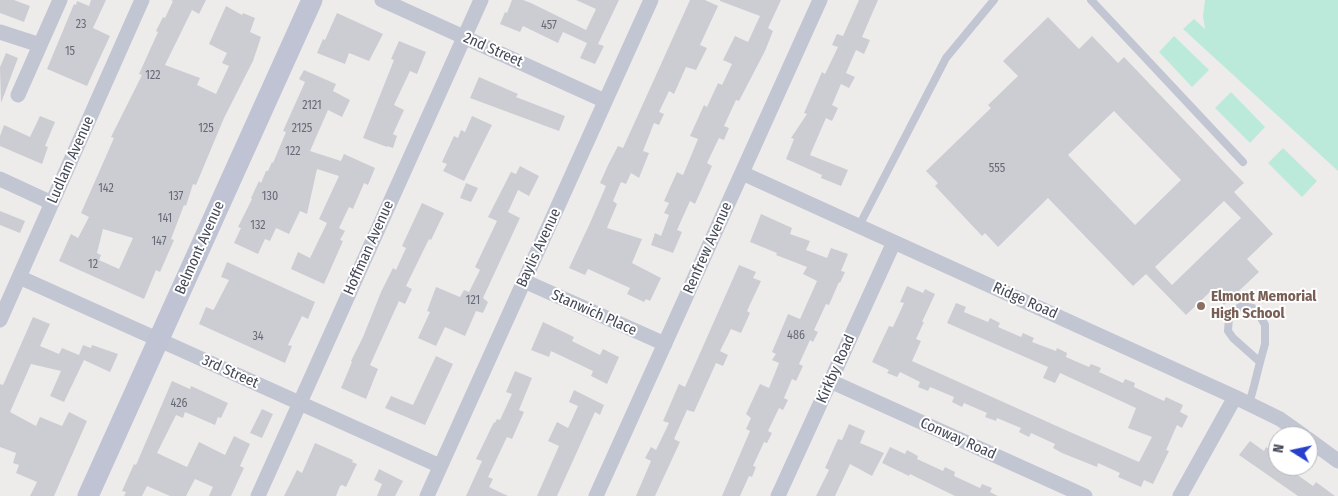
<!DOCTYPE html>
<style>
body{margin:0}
#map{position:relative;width:1338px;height:496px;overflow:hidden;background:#eeeceb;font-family:"Fira Sans Condensed",sans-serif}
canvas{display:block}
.north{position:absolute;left:1268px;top:426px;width:50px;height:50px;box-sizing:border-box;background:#fff;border:1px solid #b5b6bc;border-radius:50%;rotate:280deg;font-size:14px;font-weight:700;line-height:20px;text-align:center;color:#454957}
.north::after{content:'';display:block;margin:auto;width:18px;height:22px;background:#273fcc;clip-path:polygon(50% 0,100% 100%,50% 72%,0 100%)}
</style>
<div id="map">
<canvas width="1338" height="496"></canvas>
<div class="north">N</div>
</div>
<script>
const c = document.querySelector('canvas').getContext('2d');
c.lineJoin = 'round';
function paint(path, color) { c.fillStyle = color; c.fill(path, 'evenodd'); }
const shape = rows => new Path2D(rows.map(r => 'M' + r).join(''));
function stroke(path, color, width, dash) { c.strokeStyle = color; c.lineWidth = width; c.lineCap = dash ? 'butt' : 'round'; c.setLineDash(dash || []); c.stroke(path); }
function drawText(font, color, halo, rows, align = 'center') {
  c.font = font + ' "Fira Sans Condensed",sans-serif'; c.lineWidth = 4; c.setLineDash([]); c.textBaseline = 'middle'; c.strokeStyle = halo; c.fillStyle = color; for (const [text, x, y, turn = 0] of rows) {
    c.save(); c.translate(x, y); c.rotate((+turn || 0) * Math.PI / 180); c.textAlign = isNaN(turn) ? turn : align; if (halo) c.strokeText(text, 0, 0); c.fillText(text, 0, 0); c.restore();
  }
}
const green = shape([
 [1205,0,1338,0,1338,171,1183,29,1194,19,1205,29,1203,16],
 [1174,36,1209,70,1192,87,1159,52],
 [1231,92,1265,127,1250,143,1215,108],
 [1283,148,1317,181,1302,197,1268,163]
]);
const building = shape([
 [0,0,14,0,30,6,24,22,0,13],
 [91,0,106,0,93,28,110,36,87,86,47,69,74,4,76,5,77,1,89,6],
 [171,0,206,0,199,14,192,10,165,65,200,78,197,85,216,94,229,66,222,63,227,53,209,44,226,6,242,15,243,13,255,18,250,32,261,37,253,61,224,118,196,185,193,184,186,206,184,205,171,239,174,240,160,272,156,270,144,299,59,261,71,234,78,238,89,217,81,213,114,138,111,137,142,75,139,74,158,32,156,31,163,17,165,18,173,1],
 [103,229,133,238,119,269,99,260,101,255,97,253],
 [512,0,523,0,531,3,586,30,596,9,576,0,619,0,598,44,604,46,595,64,580,58,587,43,563,32,558,43,523,26,520,32,500,24,505,12,507,13],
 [690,0,705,0,718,6,700,45,707,48,696,70,686,67,674,94,669,91,659,112,664,114,659,125,654,123,643,151,649,153,639,178,631,173,626,184,621,182,613,201,617,204,607,228,642,239,632,263,661,278,650,301,646,299,644,302,627,294,630,288,588,269,585,275,569,268,590,223,606,186,600,183,609,163,618,146,623,148],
 [720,0,781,0,768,28,773,31,765,51,739,101,736,100,724,126,729,128,724,140,719,138,707,163,712,166,695,204,690,201,677,230,682,232,673,253,651,245,655,233,661,236,669,215,664,213,669,203,664,201,677,172,683,175,698,139,690,136,704,105,707,107,718,83,722,85,732,64,723,60,735,36,748,42,760,16,720,1],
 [859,0,878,0,862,37,870,40,864,54,856,50,846,73,855,77,849,88,841,84,832,105,838,108,832,121,826,118,810,155,848,170,841,186,821,178,822,175,786,159,794,139,791,138,807,114,804,113,822,72,825,74,838,47,832,45,837,34,843,36],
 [337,13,383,34,369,61,349,53,345,64,317,53,323,39,325,40],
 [1048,17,1079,49,1092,36,1118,63,1124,57,1244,183,1234,192,1273,234,1247,259,1259,272,1224,305,1211,291,1186,315,1146,274,1133,286,1048,198,998,247,985,233,982,236,935,186,938,183,926,171,991,108,988,105,1018,76,1003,61],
 [1114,111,1181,180,1135,225,1068,155],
 [1224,201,1241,218,1172,285,1155,267],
 [399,41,426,52,417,74,410,71,394,105,404,110,393,134,397,136,393,148,387,146,387,147,363,138,394,60,391,59],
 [6,53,18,58,1,103,0,67],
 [304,70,336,84,333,91,350,100,342,117,328,110,310,151,341,161,344,154,375,168,368,185,364,183,353,209,349,207,339,228,345,231,340,240,343,241,324,284,291,269,298,252,310,258,327,223,319,219,339,176,317,169,307,214,300,211,289,234,276,228,270,241,265,239,258,254,234,243,241,228,238,227,252,199,251,198,259,181,261,183,266,171,268,171,272,162,273,163,286,132,283,131,305,82,299,79],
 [479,77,518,94,516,97,565,116,559,131,470,98],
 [40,116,55,122,45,146,48,147,42,164,0,146,0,136,4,125,30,137],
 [472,116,492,125,464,181,443,171,447,164,442,162,454,136,458,138,461,130,465,132],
 [520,166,539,176,529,196,518,190,508,212,520,218,483,298,488,302,483,313,476,311,465,336,445,327,436,346,418,338,430,312,427,311,436,287,460,297,464,290,469,292,480,270,475,267,497,221,488,217,511,172,516,174],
 [466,183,478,188,471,202,460,198],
 [422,203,444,213,431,240,429,239,406,286,412,289,405,304,399,301,370,365,378,369,366,399,341,388,352,362,351,361,363,337,381,292,393,268,396,270,406,248,402,246],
 [0,211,25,221,20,233,0,225],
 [761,214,792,228,790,234,810,241,806,250,827,258,831,248,848,254,841,271,845,272,840,283,839,282,829,305,826,304,814,330,818,332,813,342,810,340,799,364,803,366,796,381,792,379,784,398,788,400,783,410,779,408,768,431,772,433,767,443,764,442,753,466,756,467,752,477,749,476,740,496,722,496,750,431,746,429,751,418,746,414,760,384,769,388,779,363,772,360,776,354,772,352,788,314,800,319,817,281,803,274,807,267,776,255,777,253,750,242],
 [227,262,315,302,308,319,302,316,288,345,292,346,285,363,199,324,206,307,213,310,214,309,229,280,221,277],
 [739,265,756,272,753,278,761,281,747,311,750,313,741,333,731,329,720,351,728,355,723,366,716,363,694,412,687,410,674,439,680,442,655,496,636,496,651,461,645,458,651,447,656,450,669,423,663,421,679,384,685,387],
 [907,286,923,293,925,289,935,294,922,322,924,322,916,339,921,341,912,361,1070,432,1139,462,1152,437,1128,428,1136,408,1060,373,1055,383,1043,378,1048,367,947,323,956,303,966,307,964,312,988,322,990,318,1000,323,998,327,1021,337,1023,333,1034,338,1032,342,1056,351,1057,348,1067,353,1066,357,1089,367,1091,364,1101,368,1099,372,1123,383,1125,379,1135,383,1134,387,1164,401,1166,397,1183,405,1180,412,1188,416,1182,428,1177,425,1166,450,1169,451,1153,484,1144,480,1141,487,1118,477,1120,473,1098,463,1097,467,1062,453,1053,448,1055,444,1031,433,1029,437,1019,432,1021,428,997,418,996,421,985,417,987,413,964,403,962,407,952,402,954,397,930,387,928,391,918,387,920,382,900,372,897,377,887,373,889,370,872,362,889,326,893,327,904,303,900,302],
 [33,317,50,324,40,346,59,354,62,348,79,355,83,345,91,348,92,345,118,354,110,372,84,360,64,402,50,396,61,371,31,364,10,412,36,426,40,417,62,426,69,412,87,421,54,496,30,496,37,482,16,473,19,465,13,463,16,453,0,447,0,384,3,385],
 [543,322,574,337,572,341,600,355,603,349,619,357,607,384,591,376,593,371,551,351,549,357,531,350],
 [436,356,453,364,425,425,385,408,391,396,413,405],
 [515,371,532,378,519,410,524,412,512,439,507,437,488,477,493,479,489,487,508,496,466,496,482,461,476,459,494,422,495,423,497,419,500,420,512,394,506,392],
 [172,381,190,389,191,386,228,403,221,418,218,417,215,425,185,412,183,418,176,415,157,453,187,467,199,442,225,455,234,436,250,444,240,466,244,468,231,496,209,496,213,487,195,479,186,496,170,496,147,486,142,496,124,496,126,492,122,491,134,464,136,465],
 [574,390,604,405,600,415,595,412,557,496,537,496,559,446,548,441,557,422,568,428,578,406,569,402],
 [262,409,273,414,262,438,250,433],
 [849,424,865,431,860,443,884,453,872,476,850,464,835,496,816,496,829,470,825,468,838,439,842,440],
 [1250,441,1264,451,1266,447,1278,456,1278,466,1285,466,1313,486,1316,482,1335,496,1298,496,1239,455],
 [315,443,353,460,352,462,357,464,346,487,342,485,340,486,336,496,284,496,297,470,302,473],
 [890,447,905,454,907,450,918,456,917,459,943,471,945,467,955,472,954,476,980,488,982,484,992,488,990,492,998,496,955,496,910,474,909,476,882,463],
 [379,469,403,481,395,496,377,496,382,484,374,480]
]);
const lane = shape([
 [1091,0,1243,162],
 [859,226,946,58,994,0],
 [1249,404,1254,386,1260,362,1265,344,1265,325,1259,314,1253,308,1242,306,1237,309,1229,318,1228,331,1233,338,1260,362]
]);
const street = shape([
 [382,0,605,101],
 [0,32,40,45],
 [18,95,60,0],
 [742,173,1235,397,1280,419,1304,436],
 [0,179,52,203],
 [19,277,440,466],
 [524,281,665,344],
 [0,320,142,0],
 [830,381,1085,496],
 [1308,439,1338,461],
 [258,496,481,0],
 [427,496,651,0],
 [596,496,820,0],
 [778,496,894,242],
 [1180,496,1235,397]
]);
const secondary = shape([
 [88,496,312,0]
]);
const markers = [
 [1201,306,5,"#8d6e63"]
];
const numberNames = [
 ["23",81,25],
 ["457",549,26],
 ["15",70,52],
 ["122",153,76],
 ["2121",312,106],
 ["125",206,129],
 ["2125",302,129],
 ["122",293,152],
 ["555",997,169],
 ["142",106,189],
 ["137",176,197],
 ["130",270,197],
 ["141",165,219],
 ["132",258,226],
 ["147",159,242],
 ["12",93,265],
 ["121",473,301],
 ["486",796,336],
 ["34",258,337],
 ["426",179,404]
];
const streetNames = [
 ["2nd Street",493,50,24],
 ["Ludlam Avenue",71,160,-66],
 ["Belmont Avenue",200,248,-66],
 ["Hoffman Avenue",369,248,-66],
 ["Baylis Avenue",539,248,-65],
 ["Renfrew Avenue",708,248,-66],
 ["Ridge Road",1025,301,24],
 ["Stanwich Place",594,313,24],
 ["Kirkby Road",836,369,-66],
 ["3rd Street",230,372,24],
 ["Conway Road",958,439,24]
];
const educationNames = [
 ["Elmont Memorial",1211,297],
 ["High School",1211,314]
];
paint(green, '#bbeadb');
paint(building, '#ccccd3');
stroke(lane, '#c2c6d2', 8);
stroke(street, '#c2c6d2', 15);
stroke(secondary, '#bfc3d3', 21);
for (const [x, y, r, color] of markers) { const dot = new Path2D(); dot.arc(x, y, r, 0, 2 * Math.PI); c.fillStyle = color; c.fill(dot); stroke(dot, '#fff', 2); }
drawText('12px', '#676a76', null, numberNames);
drawText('15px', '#454957', '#fff', streetNames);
drawText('bold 15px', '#785e54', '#fff', educationNames, 'left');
</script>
